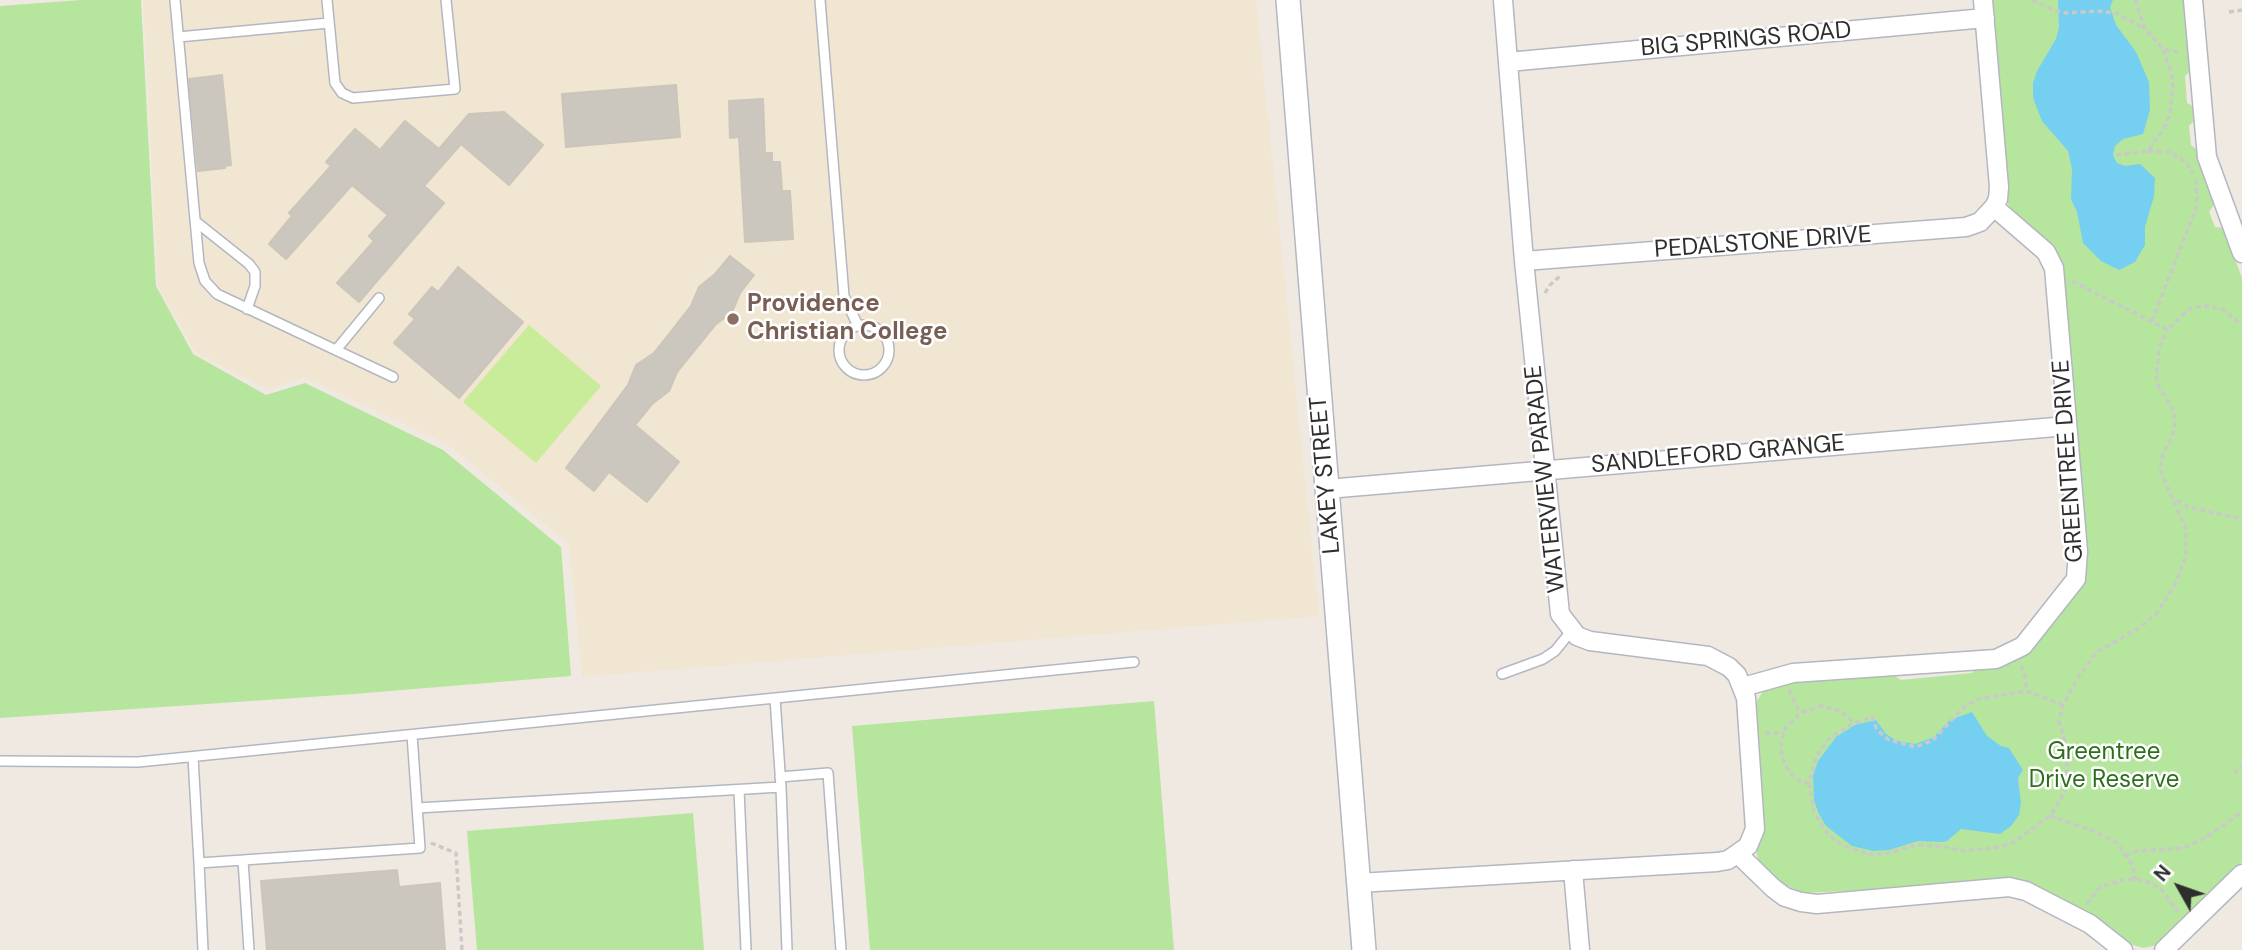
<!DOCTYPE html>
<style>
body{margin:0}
#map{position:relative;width:2242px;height:950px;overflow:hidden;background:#efe9e1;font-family:"DM Sans",sans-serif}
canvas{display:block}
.north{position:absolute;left:2144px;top:852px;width:70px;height:70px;-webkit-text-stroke:5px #fff;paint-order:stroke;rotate:310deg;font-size:19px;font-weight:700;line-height:28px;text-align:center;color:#2e2e2e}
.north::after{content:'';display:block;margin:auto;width:24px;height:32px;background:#2e2e2e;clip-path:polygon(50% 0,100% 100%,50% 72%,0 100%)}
</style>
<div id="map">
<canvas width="2242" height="950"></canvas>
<div class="north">N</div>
</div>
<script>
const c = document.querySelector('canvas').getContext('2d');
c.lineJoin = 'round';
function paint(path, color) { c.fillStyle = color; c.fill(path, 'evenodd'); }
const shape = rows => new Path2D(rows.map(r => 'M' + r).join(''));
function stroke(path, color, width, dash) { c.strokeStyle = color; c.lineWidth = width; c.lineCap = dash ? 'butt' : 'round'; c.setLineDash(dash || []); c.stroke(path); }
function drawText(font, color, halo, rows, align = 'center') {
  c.font = font + ' "DM Sans",sans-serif'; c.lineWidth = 5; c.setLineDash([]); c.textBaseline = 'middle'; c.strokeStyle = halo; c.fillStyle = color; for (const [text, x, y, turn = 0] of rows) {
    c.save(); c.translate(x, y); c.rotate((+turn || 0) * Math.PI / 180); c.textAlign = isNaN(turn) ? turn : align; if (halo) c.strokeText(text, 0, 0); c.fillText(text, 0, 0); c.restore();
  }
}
const education = shape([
 [143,0,1256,0,1319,616,582,677,569,544,447,444,304,377,269,390,196,353,158,286]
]);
const green = shape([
 [81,0,141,0,156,286,193,354,266,395,305,383,443,450,561,547,571,676,354,694,0,718,0,6],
 [1990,0,2185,0,2191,71,2185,76,2187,103,2194,107,2195,120,2189,126,2191,145,2198,151,2215,203,2209,212,2215,227,2224,228,2242,278,2242,862,2162,943,2153,946,2143,948,2133,945,2108,925,2078,909,2012,883,1803,893,1779,882,1760,865,1757,856,1754,705,1764,690,1780,683,1891,674,1901,680,1972,673,1976,667,2032,647,2078,591,2084,579,2060,264,2011,210,2007,201],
 [1154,701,1174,950,870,950,852,726],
 [693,813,704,950,477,950,467,831]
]);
const pitch = shape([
 [529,325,601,386,536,463,463,402]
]);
const water = shape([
 [2058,0,2113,0,2110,7,2116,25,2136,52,2149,82,2150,110,2143,134,2123,139,2115,146,2113,155,2117,163,2125,166,2140,164,2155,178,2154,196,2145,227,2145,245,2135,262,2119,270,2101,261,2083,243,2077,212,2071,199,2072,169,2068,151,2042,121,2033,98,2033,83,2037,71,2056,39,2059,27],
 [1972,712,1987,736,2001,746,2009,748,2023,770,2018,778,2021,803,2019,815,2011,826,2000,834,1961,829,1947,841,1942,842,1918,841,1889,850,1873,851,1852,846,1826,826,1818,812,1814,800,1813,776,1818,761,1836,737,1855,725,1876,720,1886,734,1897,741,1915,744,1934,737,1950,720]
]);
const building = shape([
 [222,75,231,165,225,166,225,168,198,171,189,79,222,75],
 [676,85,680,137,566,147,562,94,676,85],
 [763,99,765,153,772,153,772,162,780,162,782,191,790,191,793,239,745,242,739,137,730,138,729,101,763,99],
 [504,112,543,145,509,185,461,144,424,186,444,203,359,302,337,283,374,241,369,236,388,215,352,185,286,259,269,244,292,216,289,213,331,166,326,162,355,129,380,150,405,121,439,149,469,114,504,112],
 [730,256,754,275,740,293,732,312,715,325,677,372,669,391,652,404,635,425,679,462,647,502,609,472,594,491,566,468,628,385,636,365,654,353,691,306,699,287,715,274,730,256],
 [458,267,523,322,459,398,394,343,415,319,409,314,432,287,438,292,458,267],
 [397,870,399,887,440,883,445,950,267,950,261,881,397,870]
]);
const path = shape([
 [2032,0,2054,10,2066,13,2100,11,2118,14,2145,29],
 [2135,0,2145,29,2162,48,2171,52,2181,51],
 [2229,12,2242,10],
 [2148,151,2170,152,2186,162,2193,173],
 [2116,155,2148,151,2165,126,2170,114,2173,87,2171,72,2162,48],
 [2072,281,2168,330,2184,313,2192,308,2207,306,2224,310,2242,325],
 [1545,293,1550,285,1560,276],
 [2152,321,2196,208,2197,197,2196,180],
 [2177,500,2188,507,2242,519],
 [2021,666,2026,681,2026,691],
 [1789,690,1800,713],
 [2063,705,2026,691,1978,699,1964,707,1933,740,1916,747,1889,740,1877,730,1872,717,1854,723,1829,739,1816,757,1809,783,1814,812,1826,832,1843,846,1873,855,1889,853,1916,845,1940,846,1965,851,2001,847,2014,842,2050,816,2060,801,2066,787,2068,753,2059,721,2063,705,2077,679,2097,652,2139,628,2156,614,2176,583,2186,555,2186,529,2160,470,2161,459,2173,434,2175,422,2173,410,2158,385,2156,375,2160,345,2168,330],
 [1765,733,1784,733],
 [2234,773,2242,766],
 [1809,783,1802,783,1789,772,1782,758,1781,742,1786,727,1800,713,1821,706,1841,711,1854,723],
 [2050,816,2089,829,2116,842,2133,866,2135,879],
 [431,843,456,853,462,950],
 [2126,855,2137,851,2183,848,2205,838,2242,812],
 [2087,904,2100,887,2122,880,2135,879,2148,882,2161,889,2178,912]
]);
const service = shape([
 [175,0,199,263,205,281,217,294,393,377],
 [327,0,335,83,342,93,353,98,455,89,446,0],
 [820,0,844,296,858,326],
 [178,37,329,23],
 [195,221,249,264,255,272,255,286,247,309],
 '839 350a25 25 0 1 1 50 0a25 25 0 1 1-50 0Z',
 [336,350,379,298],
 [1502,674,1543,659,1555,651,1572,630],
 [193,757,199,863,420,848,412,735],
 [0,761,138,762,1134,662],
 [780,777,828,773,841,950],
 [781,787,787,950],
 [739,790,746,950],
 [417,808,781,787,775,698],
 [243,860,249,950],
 [199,863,203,950]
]);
const minor = shape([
 [2193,0,2207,157,2242,253],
 [1508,62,1985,18],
 [1524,261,1966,227,1980,222,1994,207],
 [1327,489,2067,426],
 [1743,687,1793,673,1996,659,2023,646,2076,579,2078,551,2054,268,2046,252,1994,207,1998,199,1999,187,1983,0],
 [1738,854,1773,888,1785,897,1801,902,1817,904,2009,887,2026,891,2090,924,2123,950],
 [1573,870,1580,950],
 [1358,883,1717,862,1728,860,1748,846,1755,829,1746,698,1737,675,1729,667,1708,656,1590,641,1577,636,1560,614,1524,261,1503,0],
 [2164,950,2242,874]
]);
const tertiary = shape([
 [1288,0,1364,950]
]);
const markers = [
 [733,319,7,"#8d6e63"]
];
const streetNames = [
 ["BIG SPRINGS ROAD",1746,40,-5],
 ["PEDALSTONE DRIVE",1763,243,-4],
 ["SANDLEFORD GRANGE",1718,455,-5],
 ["GREENTREE DRIVE",2069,461,-94],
 ["LAKEY STREET",1326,475,-95],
 ["WATERVIEW PARADE",1546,479,-96]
];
const educationNames = [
 ["Providence",747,305],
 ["Christian College",747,333]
];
const parkNames = [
 ["Greentree",2104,753],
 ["Drive Reserve",2104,781]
];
paint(education, '#f0e6d1');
paint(green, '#b6e59e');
paint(pitch, '#c9ec9a');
paint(water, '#75cff0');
paint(building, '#cbc7bf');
stroke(building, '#cbc5ba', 2);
stroke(service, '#b4b7c1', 12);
stroke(minor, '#b4b7c1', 21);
stroke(tertiary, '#b4b7c1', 26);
stroke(path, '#c9c9c9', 3.5, [5, 3.5]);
stroke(service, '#fff', 9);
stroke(minor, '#fff', 18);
stroke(tertiary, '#fff', 23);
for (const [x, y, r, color] of markers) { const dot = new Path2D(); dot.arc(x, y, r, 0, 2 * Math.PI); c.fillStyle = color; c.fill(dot); stroke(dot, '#fff', 2.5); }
drawText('24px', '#2e2e2e', '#fff', streetNames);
drawText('bold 24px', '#785e54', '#fff', educationNames, 'left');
drawText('24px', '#2c6e1b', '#fff', parkNames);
</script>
